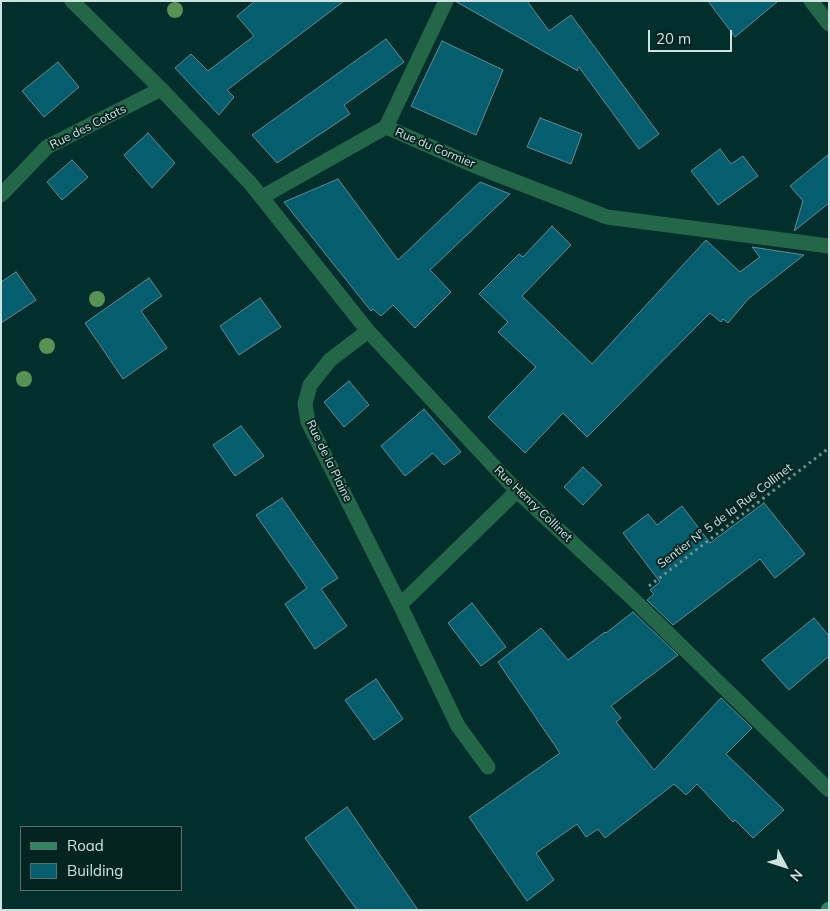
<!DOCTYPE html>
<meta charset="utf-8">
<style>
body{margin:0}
#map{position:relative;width:830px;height:911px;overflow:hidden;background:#022f2c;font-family:Mulish,sans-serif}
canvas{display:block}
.frame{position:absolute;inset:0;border:2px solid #cee3e0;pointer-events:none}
.legend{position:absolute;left:20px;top:826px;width:162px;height:65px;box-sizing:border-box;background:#042421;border:1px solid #55706d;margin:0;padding:6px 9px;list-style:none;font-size:15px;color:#cee3e0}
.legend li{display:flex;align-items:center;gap:10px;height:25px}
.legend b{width:25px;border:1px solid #55706d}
.north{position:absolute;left:760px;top:841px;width:50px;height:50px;-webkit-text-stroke:4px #042421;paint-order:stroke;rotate:130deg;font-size:14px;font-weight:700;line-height:20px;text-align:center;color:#cee3e0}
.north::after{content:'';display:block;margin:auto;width:18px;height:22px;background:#cee3e0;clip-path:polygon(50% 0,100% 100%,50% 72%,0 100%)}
.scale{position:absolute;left:648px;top:30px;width:84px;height:22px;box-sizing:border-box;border:2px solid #cee3e0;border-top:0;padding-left:6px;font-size:15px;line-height:18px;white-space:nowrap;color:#cee3e0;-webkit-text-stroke:4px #042421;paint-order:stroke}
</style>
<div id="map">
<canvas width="830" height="911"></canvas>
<div class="frame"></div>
<ul class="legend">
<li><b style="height:6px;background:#2f855f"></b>Road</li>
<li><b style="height:14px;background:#045e6d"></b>Building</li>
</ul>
<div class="north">N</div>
<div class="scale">20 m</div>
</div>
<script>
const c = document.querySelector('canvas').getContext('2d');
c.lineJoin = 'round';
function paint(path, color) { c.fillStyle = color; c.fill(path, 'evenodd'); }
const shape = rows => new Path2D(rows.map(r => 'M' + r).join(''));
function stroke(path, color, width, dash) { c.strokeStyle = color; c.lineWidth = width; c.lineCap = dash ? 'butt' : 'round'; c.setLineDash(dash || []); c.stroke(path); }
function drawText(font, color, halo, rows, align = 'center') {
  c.font = font + ' Mulish,sans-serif'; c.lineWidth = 4; c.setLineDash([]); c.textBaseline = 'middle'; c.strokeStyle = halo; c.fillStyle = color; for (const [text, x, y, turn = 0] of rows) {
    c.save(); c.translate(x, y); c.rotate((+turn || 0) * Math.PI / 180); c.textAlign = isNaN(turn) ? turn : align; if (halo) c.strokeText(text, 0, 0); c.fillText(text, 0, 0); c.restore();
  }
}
const building = shape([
 [255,1,344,1,227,90,234,97,219,115,175,68,191,54,208,71,254,36,237,16,255,1],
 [455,1,527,1,549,31,571,15,659,134,639,149,579,67,577,69,578,71,455,1],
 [708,1,778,1,735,37,708,1],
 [386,39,404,62,344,105,350,114,277,163,252,135,386,39],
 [442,41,503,70,476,135,411,106,442,41],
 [58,62,79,87,44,117,22,91,58,62],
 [540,118,582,134,571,164,527,147,540,118],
 [148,133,175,163,152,188,124,155,148,133],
 [720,149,731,164,743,156,758,176,718,205,691,171,720,149],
 [829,154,829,203,794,231,803,201,790,186,829,154],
 [72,160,88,177,62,200,47,182,72,160],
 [338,179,398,260,480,182,510,194,430,270,451,292,415,328,393,305,381,316,373,309,371,311,284,202,338,179],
 [552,226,571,245,522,296,592,364,706,240,740,272,760,257,752,247,804,255,748,299,728,323,723,319,721,322,710,313,587,437,563,413,525,453,488,417,536,367,498,332,508,322,479,294,519,254,523,257,552,226],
 [16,272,36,300,1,323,1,282,16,272],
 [149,278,162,296,141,311,167,348,123,379,85,323,149,278],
 [260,298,281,327,239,355,220,326,260,298],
 [349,381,369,405,344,427,324,402,349,381],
 [424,409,461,452,444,465,433,453,405,476,381,446,424,409],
 [241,426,264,456,235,476,213,445,241,426],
 [583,467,602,485,583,505,564,487,583,467],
 [282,498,338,578,321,589,347,626,315,649,285,604,307,588,256,515,282,498],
 [764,503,805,554,775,578,760,559,673,625,647,600,654,594,650,590,660,582,623,533,648,514,657,525,682,506,710,543,764,503],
 [472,603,506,647,481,666,448,623,472,603],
 [633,612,678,655,611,706,621,718,616,722,654,770,721,698,752,728,726,754,784,810,753,838,735,820,733,822,697,784,686,795,674,784,605,838,598,829,586,837,577,824,536,853,554,880,527,901,469,817,560,753,498,662,541,628,568,660,605,632,606,633,633,612],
 [814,618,829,636,829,656,789,690,762,660,814,618],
 [376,679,403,719,374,740,345,700,376,679],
 [347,807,418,910,357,910,305,838,347,807]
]);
const path = shape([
 [649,586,829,448]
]);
const lane = shape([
 [458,726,488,767]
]);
const street = shape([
 [72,1,161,89,251,184,368,331,517,491,632,598,829,790],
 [811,1,829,24],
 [386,127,446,1],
 [1,195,47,147,161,89],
 [262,197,386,127,475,166,607,217,829,246],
 [368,331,330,360,310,385,305,404,308,422,400,605,458,726],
 [400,605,517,491]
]);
const secondary = shape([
 [828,910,829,909]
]);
const trees = [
 [175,10],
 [97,299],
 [47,346],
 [24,379]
];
const streetNames = [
 ["Rue des Cotats",88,127,-27],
 ["Rue du Cormier",435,148,23],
 ["Rue de la Plaine",329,461,64],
 ["Rue Henry Collinet",533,504,44],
 ["Sentier N° 5 de la Rue Collinet",725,516,-37]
];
paint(building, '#045e6d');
stroke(building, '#638b95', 1);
stroke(path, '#71918e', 3, [2.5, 4]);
stroke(lane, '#236648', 15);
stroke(street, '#236648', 15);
stroke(secondary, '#2f855f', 15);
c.fillStyle = '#599255';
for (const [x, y] of trees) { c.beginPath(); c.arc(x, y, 8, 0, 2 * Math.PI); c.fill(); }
drawText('12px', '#cee3e0', '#042421', streetNames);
</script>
